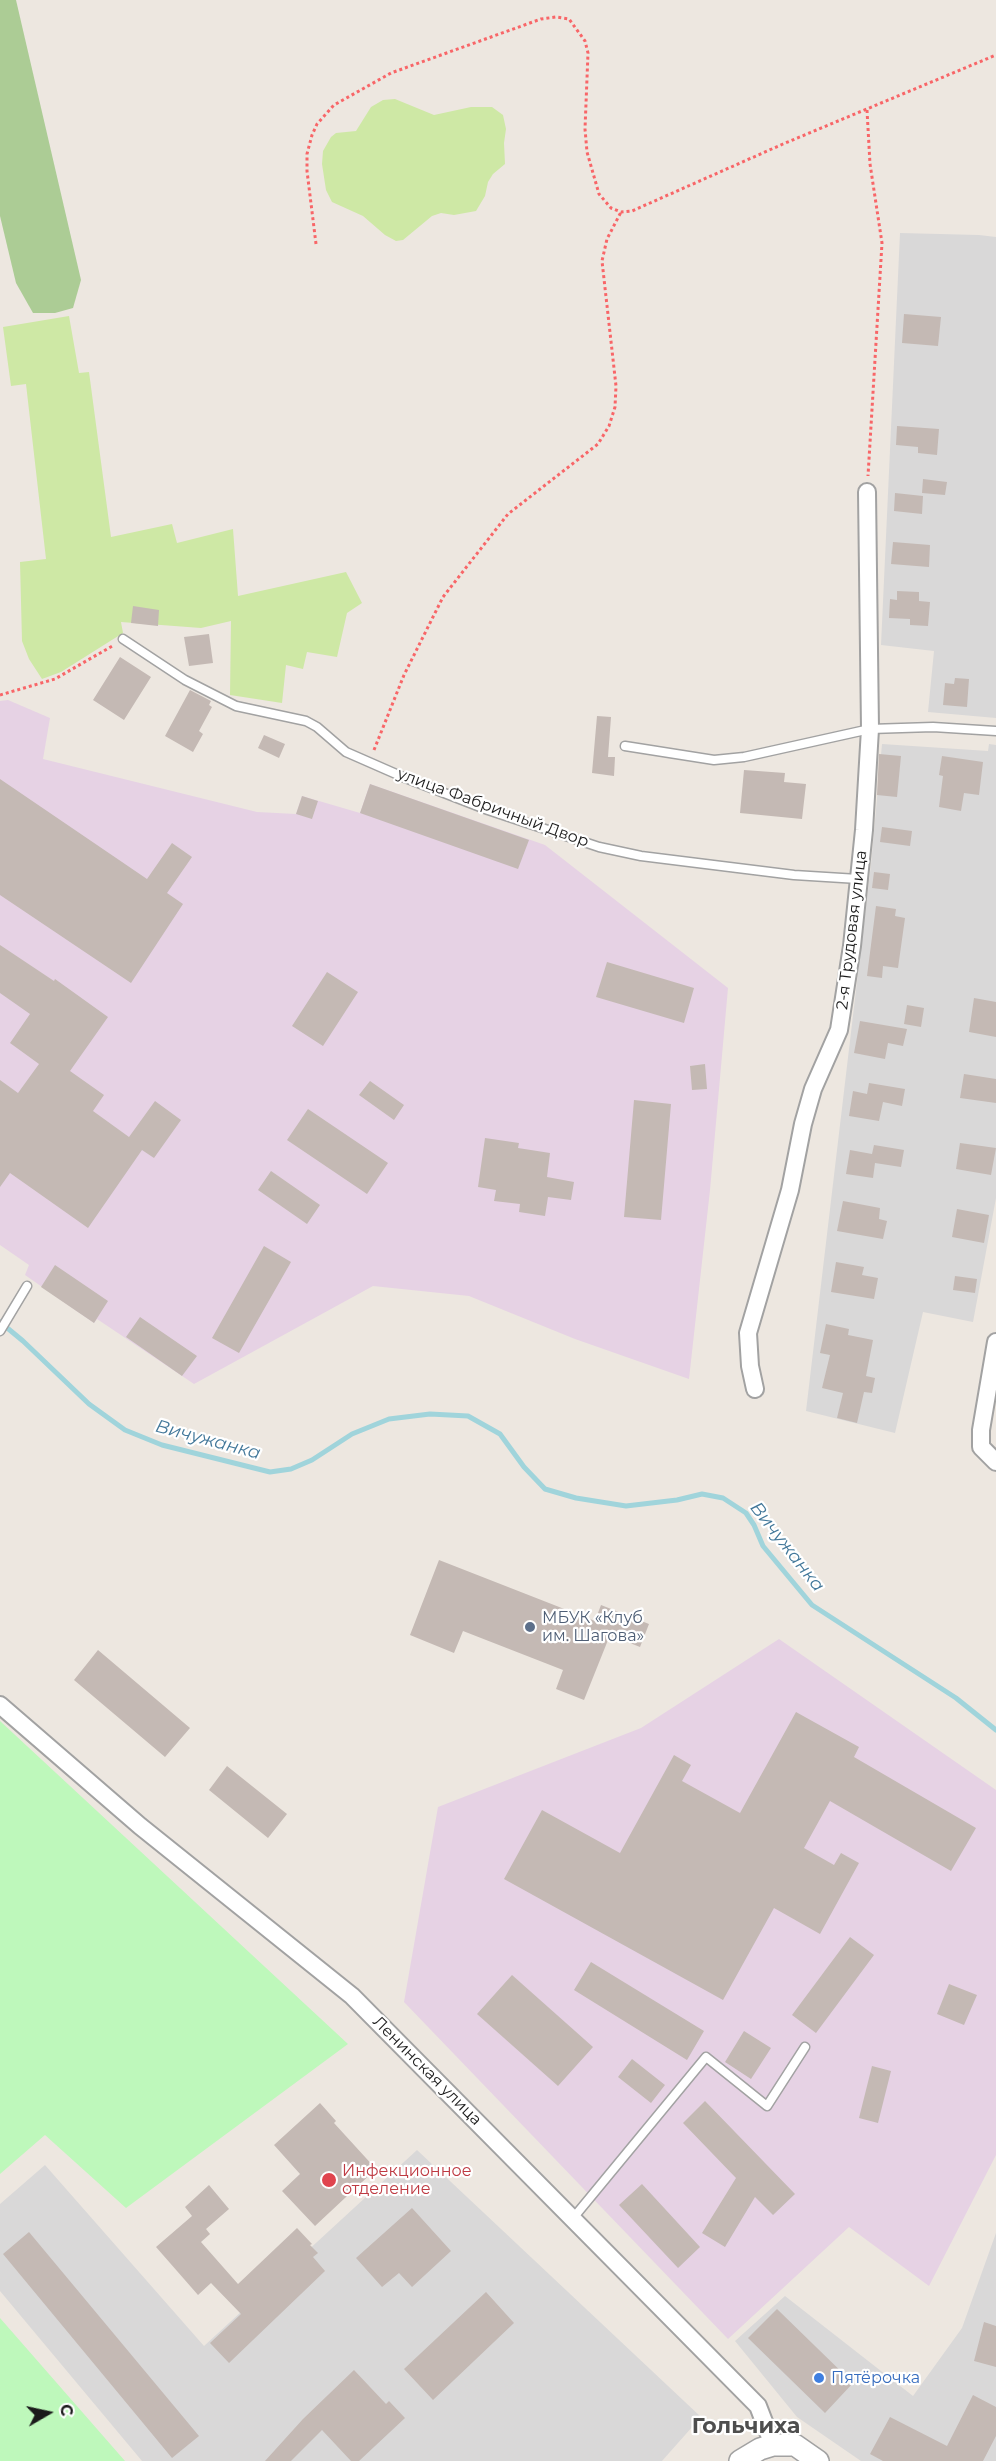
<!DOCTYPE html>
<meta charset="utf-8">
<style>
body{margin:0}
#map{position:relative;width:996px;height:2461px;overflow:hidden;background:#ede7e0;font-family:Montserrat,sans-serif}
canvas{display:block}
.north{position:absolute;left:18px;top:2383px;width:60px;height:60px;-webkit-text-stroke:4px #fff;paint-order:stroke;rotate:81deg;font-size:16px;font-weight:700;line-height:24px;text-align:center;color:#1b1b1b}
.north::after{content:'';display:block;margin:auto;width:21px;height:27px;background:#1b1b1b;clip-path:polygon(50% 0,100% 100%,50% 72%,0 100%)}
</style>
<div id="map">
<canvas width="996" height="2461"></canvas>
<div class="north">С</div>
</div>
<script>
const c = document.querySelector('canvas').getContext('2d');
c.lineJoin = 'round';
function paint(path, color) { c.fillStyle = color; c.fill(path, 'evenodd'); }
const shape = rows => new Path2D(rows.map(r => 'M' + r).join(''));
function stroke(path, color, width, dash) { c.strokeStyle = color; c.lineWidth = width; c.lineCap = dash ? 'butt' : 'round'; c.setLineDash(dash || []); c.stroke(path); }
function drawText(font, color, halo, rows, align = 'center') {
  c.font = font + ' Montserrat,sans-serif'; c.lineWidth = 4.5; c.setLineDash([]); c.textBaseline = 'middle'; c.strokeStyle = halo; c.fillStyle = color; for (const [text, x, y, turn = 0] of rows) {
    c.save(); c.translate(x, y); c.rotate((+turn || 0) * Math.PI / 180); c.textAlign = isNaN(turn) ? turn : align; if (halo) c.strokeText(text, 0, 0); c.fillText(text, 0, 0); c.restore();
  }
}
const residential = shape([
 [900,233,979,235,996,237,996,718,928,712,934,651,881,645],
 [882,744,988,751,989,744,996,745,996,1198,973,1322,923,1312,895,1433,806,1411,871,864],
 [417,2150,701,2417,662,2461,142,2461,0,2291,0,2204,45,2165,204,2346],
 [996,2233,996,2461,861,2461,797,2417,735,2341,785,2296,913,2396,962,2328]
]);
const industrial = shape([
 [8,700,50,718,43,759,257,812,296,814,302,796,360,813,370,784,545,845,728,988,710,1190,689,1379,575,1339,469,1296,373,1286,194,1384,97,1319,94,1323,25,1275,29,1265,0,1245,0,701],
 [779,1639,996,1790,996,2155,929,2286,849,2227,728,2339,404,2002,438,1807,641,1728]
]);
const grass = shape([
 [395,99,434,115,471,107,492,107,503,115,506,129,504,143,505,164,493,174,488,182,485,196,476,211,454,215,441,213,432,216,403,240,396,241,385,235,363,216,332,202,326,190,322,164,323,151,331,137,336,133,356,131,371,107,383,100],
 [69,316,79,373,89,372,111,537,172,524,177,543,233,529,238,596,346,572,362,603,347,613,337,657,307,652,303,669,286,665,282,703,230,695,231,621,201,628,121,622,123,633,61,672,42,679,29,659,22,641,20,562,46,559,26,384,11,386,3,327]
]);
const forest = shape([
 [0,0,16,0,81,280,73,308,55,313,33,313,16,283,0,216]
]);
const park = shape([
 [0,1721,348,2044,126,2208,45,2135,0,2174],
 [0,2318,125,2461,0,2461]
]);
const stream = shape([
 [0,1322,23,1341,89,1404,125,1430,162,1445,270,1472,291,1469,312,1460,352,1434,389,1419,430,1414,468,1416,500,1434,524,1467,545,1489,576,1498,626,1506,677,1500,702,1494,723,1498,746,1513,754,1525,763,1546,812,1605,956,1698,996,1730]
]);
const building = shape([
 [904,314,941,317,938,346,902,343],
 [897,426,939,429,937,455,918,453,918,447,896,445],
 [923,479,947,482,945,495,922,493],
 [895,493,923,496,922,514,894,511],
 [893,542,930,545,929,567,891,564],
 [897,591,919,592,919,601,930,602,928,626,910,625,910,619,889,618,890,599,897,600],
 [133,606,159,610,158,626,131,623],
 [209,634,213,663,189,666,184,637],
 [120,657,151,677,124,720,93,700],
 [955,678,969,679,967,707,943,705,945,683,954,684],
 [190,690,211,701,209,705,212,707,199,731,203,734,193,752,165,736],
 [597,716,611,717,608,757,615,757,614,776,592,773],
 [264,735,285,744,279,758,258,748],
 [879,754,901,756,897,797,877,795],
 [942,756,983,762,979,795,964,793,961,811,939,807,943,776,939,775],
 [744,770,785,773,784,782,806,784,802,819,740,813],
 [0,779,147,879,172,843,192,857,167,893,183,904,131,983,0,895],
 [370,784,529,840,518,869,360,813],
 [302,796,318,801,312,819,296,814],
 [882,827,912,831,910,846,880,842],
 [874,872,890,874,888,890,872,888],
 [876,906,896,909,895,916,905,918,898,968,883,966,882,978,867,976],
 [0,945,54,981,55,979,108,1017,70,1071,104,1095,93,1111,129,1137,155,1101,181,1120,154,1158,142,1150,88,1228,10,1173,0,1187,0,1080,18,1093,39,1064,10,1043,30,1014,0,993],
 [607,962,694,988,684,1023,596,997],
 [327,972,358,992,323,1046,292,1026],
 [974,998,996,1002,996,1037,969,1032],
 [907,1005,924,1008,921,1027,904,1024],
 [860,1021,907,1029,903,1046,888,1043,885,1059,854,1053],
 [705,1064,707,1089,692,1090,690,1066],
 [964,1074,996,1079,996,1103,960,1098],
 [370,1081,404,1105,394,1120,359,1095],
 [869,1083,905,1089,902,1106,883,1102,879,1121,849,1116,853,1091,867,1094],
 [634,1100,671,1104,661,1220,624,1217],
 [308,1109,388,1163,367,1194,287,1140],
 [485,1138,519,1143,518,1148,550,1153,547,1177,574,1182,571,1200,548,1197,545,1216,519,1212,520,1204,494,1201,496,1190,478,1187],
 [960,1143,996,1148,991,1175,956,1169],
 [874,1145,904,1150,901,1167,875,1163,873,1178,846,1174,850,1150,872,1154],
 [271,1171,320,1205,307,1224,258,1190],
 [843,1201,880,1208,879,1219,887,1221,883,1239,837,1231],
 [957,1209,989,1215,984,1243,952,1237],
 [264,1246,291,1262,239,1353,212,1338],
 [836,1262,864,1267,862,1275,878,1278,874,1299,831,1292],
 [55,1265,108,1301,94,1323,41,1287],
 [955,1276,977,1279,975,1293,953,1290],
 [140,1317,197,1356,182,1376,126,1337],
 [826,1324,849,1329,848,1335,873,1340,866,1376,875,1378,872,1393,864,1392,857,1423,837,1418,843,1393,822,1388,830,1355,820,1353],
 [439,1560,595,1621,601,1605,649,1624,640,1647,610,1635,584,1700,556,1689,563,1670,463,1631,454,1653,410,1635],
 [98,1650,190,1728,165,1757,74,1680],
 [796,1712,859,1747,854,1757,976,1828,951,1871,830,1801,804,1848,834,1865,841,1853,859,1863,820,1934,774,1908,723,2000,504,1879,542,1810,620,1853,674,1755,691,1765,682,1781,740,1813],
 [227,1766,287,1814,268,1838,209,1790],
 [850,1937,874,1955,816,2033,792,2015],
 [591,1962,704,2031,687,2060,574,1990],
 [512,1975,593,2047,558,2086,477,2014],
 [949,1984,977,1995,964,2025,937,2014],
 [744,2031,771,2048,751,2079,725,2062],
 [632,2059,665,2085,651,2103,618,2077],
 [872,2066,891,2071,878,2123,859,2118],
 [705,2101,795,2194,773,2215,755,2197,725,2247,702,2233,736,2178,683,2123],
 [320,2103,336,2121,334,2123,376,2169,315,2226,282,2191,300,2174,274,2145],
 [642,2184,700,2247,678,2268,619,2205],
 [209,2185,229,2209,206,2229,210,2234,201,2242,238,2284,297,2228,312,2244,310,2245,318,2253,313,2257,325,2271,229,2363,210,2343,241,2314,211,2283,198,2295,156,2247,192,2216,185,2207],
 [412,2208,451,2251,412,2287,399,2273,382,2287,356,2258],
 [29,2232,199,2436,172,2458,3,2254],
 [486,2292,514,2323,433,2400,404,2369],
 [777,2309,853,2383,825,2413,748,2338],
 [984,2322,996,2326,996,2367,974,2361],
 [354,2370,386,2404,389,2401,405,2418,359,2461,351,2461,322,2430,291,2461,265,2461,303,2419],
 [973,2395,996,2407,996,2436,983,2461,883,2461,870,2454,890,2417,947,2446]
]);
const path = shape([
 [867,110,870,164,882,243,868,476],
 [316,244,307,171,307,154,312,135,317,124,334,105,391,73,541,19,556,17,569,19,585,41,588,53,585,129,587,152,599,194,611,208,621,212,632,211,783,144,996,55],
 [0,695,55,679,114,645],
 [374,750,404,675,443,597,508,514,598,444,609,426,615,407,616,386,602,261,607,239,621,212]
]);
const service = shape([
 [123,639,185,680,236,706,306,721,317,727,346,752,403,777,488,810,599,847,641,856,794,875,858,879],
 [625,746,714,760,744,757,870,729,933,727,996,731],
 [0,1331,27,1286],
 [574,2217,706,2057,767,2106,805,2047]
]);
const minor = shape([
 [996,1342,981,1430,981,1447,996,1462],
 [755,1389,750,1366,748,1333,790,1190,803,1124,813,1089,839,1030,852,946,864,830,870,729,867,492],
 [0,1705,140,1826,352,1996,758,2406,773,2445]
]);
const tertiary = shape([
 [740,2461,760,2449,773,2445,795,2445,818,2461]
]);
const markers = [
 [530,1627,6,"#5c6f8a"],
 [329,2180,8,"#e0444e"],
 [819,2378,6,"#3f7fe0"]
];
const streetNames = [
 ["улица Фабричный Двор",493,808,20],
 ["2-я Трудовая улица",852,930,-83],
 ["Ленинская улица",427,2071,45]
];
const serviceNames = [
 ["МБУК «Клуб",542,1618],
 ["им. Шагова»",542,1636]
];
const healthNames = [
 ["Инфекционное",342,2171],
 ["отделение",342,2189]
];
const shopNames = [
 ["Пятёрочка",831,2378]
];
const waterNames = [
 ["Вичужанка",208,1440,15],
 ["Вичужанка",787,1547,52]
];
const districtNames = [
 ["Гольчиха",746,2427]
];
paint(residential, '#d9d8d8');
paint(industrial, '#e6d2e4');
paint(grass, '#cee8a5');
paint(forest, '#accc95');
paint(park, '#bef8bb');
stroke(stream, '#a0d4db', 5);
paint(building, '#c4b9b4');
stroke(service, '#a2a2a2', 11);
stroke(minor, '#a2a2a2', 20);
stroke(tertiary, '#a2a2a2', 24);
stroke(path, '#f86668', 3, [3, 3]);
stroke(service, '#fff', 8);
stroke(minor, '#fff', 16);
stroke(tertiary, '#fff', 21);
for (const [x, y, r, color] of markers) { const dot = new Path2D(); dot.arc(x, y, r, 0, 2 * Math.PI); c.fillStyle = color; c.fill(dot); stroke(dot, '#fff', 2); }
drawText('16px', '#1b1b1b', '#fff', streetNames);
drawText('16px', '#4e5e75', '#fff', serviceNames, 'left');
drawText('16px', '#be3a42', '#fff', healthNames, 'left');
drawText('16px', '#366cbe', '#fff', shopNames, 'left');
drawText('italic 18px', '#43789a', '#fff', waterNames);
drawText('bold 22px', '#4e4e4e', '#fff', districtNames);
</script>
